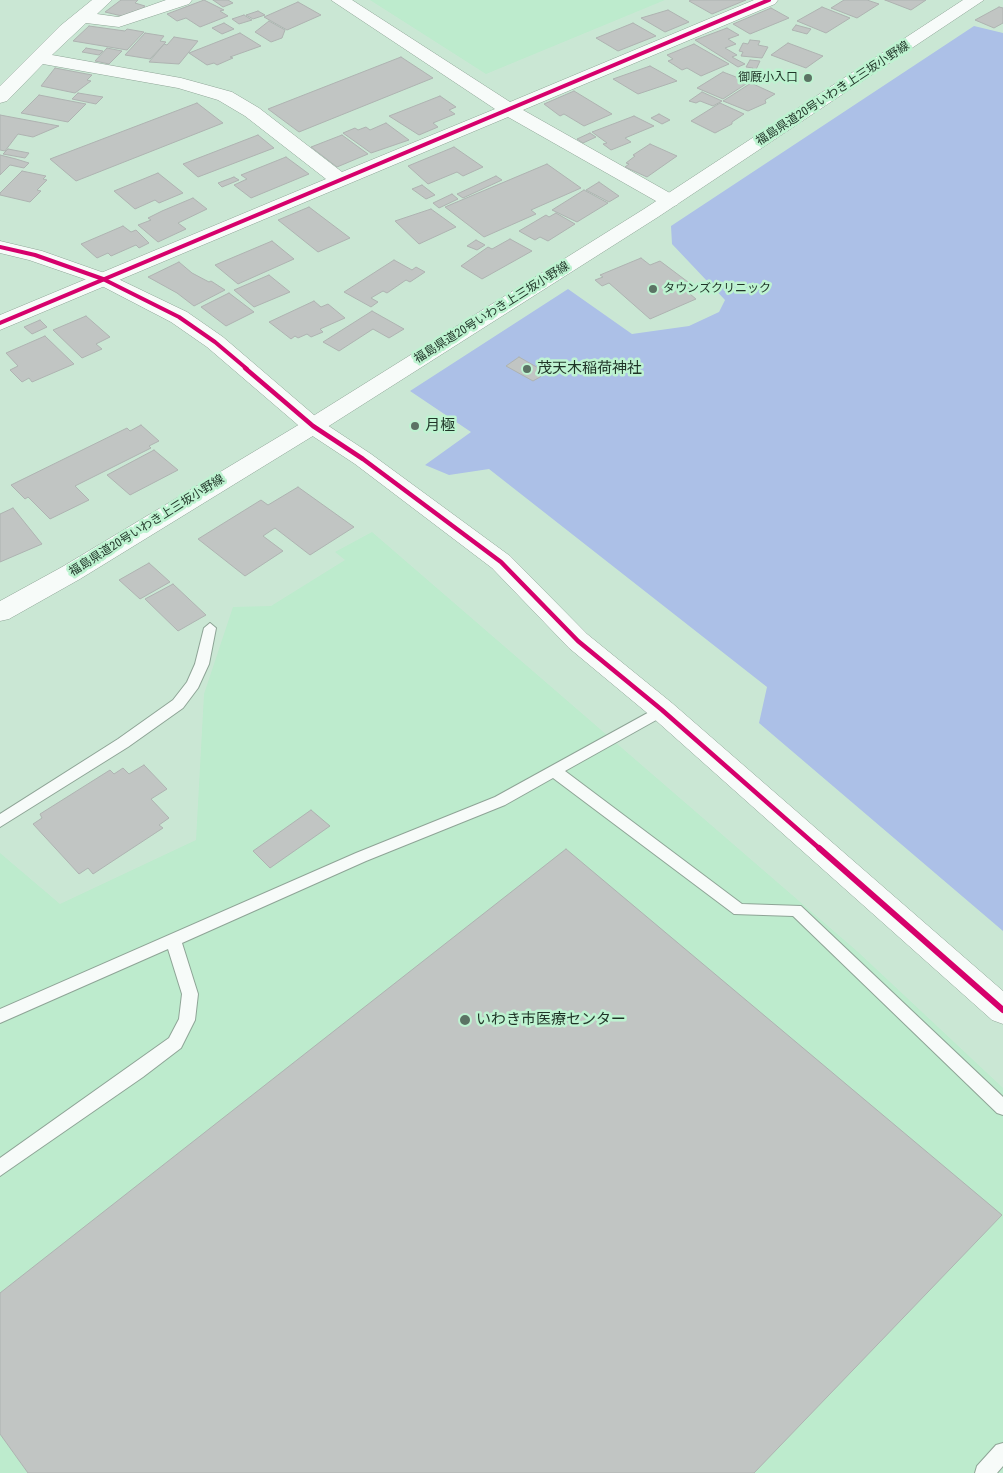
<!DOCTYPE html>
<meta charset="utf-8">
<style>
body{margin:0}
canvas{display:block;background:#cae7d4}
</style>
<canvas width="1003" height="1473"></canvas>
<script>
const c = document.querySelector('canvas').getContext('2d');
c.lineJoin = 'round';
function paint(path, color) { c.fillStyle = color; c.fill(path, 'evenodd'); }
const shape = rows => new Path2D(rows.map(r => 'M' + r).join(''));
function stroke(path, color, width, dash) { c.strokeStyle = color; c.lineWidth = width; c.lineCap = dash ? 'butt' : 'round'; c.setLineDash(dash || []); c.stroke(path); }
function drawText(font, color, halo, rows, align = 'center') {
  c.font = font + ' "Roboto Condensed","Noto Sans JP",sans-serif'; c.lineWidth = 5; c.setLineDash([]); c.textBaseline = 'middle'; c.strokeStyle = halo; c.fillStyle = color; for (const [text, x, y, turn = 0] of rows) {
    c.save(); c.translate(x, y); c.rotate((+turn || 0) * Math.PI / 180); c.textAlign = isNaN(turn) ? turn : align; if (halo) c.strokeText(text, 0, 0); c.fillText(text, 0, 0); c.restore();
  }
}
const built = shape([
 [370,0,665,0,486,74],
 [372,532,858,952,1003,1088,1003,1473,0,1473,0,853,60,904,196,840,204,694,233,607,271,606,345,560,335,552]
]);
const forest = shape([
 [974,26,1003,33,1003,931,759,723,767,687,489,469,449,475,425,465,471,432,410,391,568,289,632,334,689,326,719,312,725,300,672,244,671,226]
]);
const building = shape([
 [121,0,138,0,135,3,145,6,137,13,132,12,126,17,105,12,121,0],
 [204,0,224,10,220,11,228,16,200,27,186,18,177,21,167,14,204,0],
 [213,0,228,0,233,3,223,7,213,0],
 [691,0,746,0,712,14,689,1,691,0],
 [844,0,867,0,879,4,857,18,831,8,844,0],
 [885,0,926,0,911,10,885,0],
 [298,2,321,15,287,30,264,17,298,2],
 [822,7,850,18,826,33,797,21,822,7],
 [999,7,1003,8,1003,23,994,28,975,20,999,7],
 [771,8,789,18,750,34,733,24,771,8],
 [668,10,689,22,665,32,641,18,668,10],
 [258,11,265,15,253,19,246,15,258,11],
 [244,15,252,20,239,24,232,19,244,15],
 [269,21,285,30,282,38,271,42,255,32,269,21],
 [224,23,234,29,222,34,212,28,224,23],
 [633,23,656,36,618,51,596,38,633,23],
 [796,25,811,29,807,34,792,30,796,25],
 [89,26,125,31,127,29,144,32,127,50,73,41,89,26],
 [727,28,739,35,728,39,736,44,725,48,737,55,732,57,745,64,738,67,695,40,727,28],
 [145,33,164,36,160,41,166,42,150,59,125,55,145,33],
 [240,33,261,46,230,57,233,58,217,65,214,63,207,65,189,53,240,33],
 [174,37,198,41,179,64,149,62,164,44,167,45,174,37],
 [750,40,760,41,758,45,768,47,762,58,741,56,743,52,739,51,743,43,748,44,750,40],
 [788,43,823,56,806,68,771,55,788,43],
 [694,44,729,64,701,76,687,68,682,70,668,61,673,59,667,55,694,44],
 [86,48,103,51,99,55,82,52,86,48],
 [107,48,122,51,109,64,95,61,107,48],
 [401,57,433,78,299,132,268,109,401,57],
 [750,60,760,61,754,74,750,74,753,68,746,67,750,60],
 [650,66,677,81,638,94,613,79,650,66],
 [55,68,92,75,87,80,91,81,75,93,41,86,55,68],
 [723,72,749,82,723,99,697,88,723,72],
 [751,83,775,94,765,100,766,103,748,111,723,101,751,83],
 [574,91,612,114,584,126,564,114,560,116,544,104,574,91],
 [702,92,722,101,713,106,700,101,696,103,689,101,702,92],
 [78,93,103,97,96,104,72,99,78,93],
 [39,95,86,104,68,122,21,113,39,95],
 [440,96,456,107,449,110,455,114,433,123,438,127,419,135,389,116,440,96],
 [197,103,223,123,76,181,50,159,197,103],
 [720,103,744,114,732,122,732,124,715,133,691,121,720,103],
 [659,114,670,120,662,124,651,118,659,114],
 [0,115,59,126,33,137,18,134,5,151,0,150,0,115],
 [634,116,654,126,625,138,631,142,611,150,603,144,607,143,592,132,634,116],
 [386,123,409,140,371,153,343,133,355,128,358,130,366,127,370,130,386,123],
 [590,133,596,137,583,143,577,139,590,133],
 [258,135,274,148,198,177,183,164,258,135],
 [342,135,368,154,337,167,311,147,342,135],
 [650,144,677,156,647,177,625,167,629,164,626,163,635,156,633,155,650,144],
 [454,147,483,167,463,176,457,172,428,184,408,166,454,147],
 [8,149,29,153,25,158,3,154,8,149],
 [0,155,16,159,29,163,24,168,10,165,0,175,0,155],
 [286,157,309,174,251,198,234,185,247,179,241,175,286,157],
 [547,164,581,188,531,210,536,214,484,237,445,207,547,164],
 [22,171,46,176,43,179,47,180,37,190,41,191,30,202,0,195,0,193,22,171],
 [158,173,183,193,159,203,155,200,135,209,114,191,158,173],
 [496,176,502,180,463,198,457,194,496,176],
 [234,177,239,180,222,187,218,183,234,177],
 [599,182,619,196,609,202,586,190,599,182],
 [422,185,435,195,426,199,412,189,422,185],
 [584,190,608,203,577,222,552,210,584,190],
 [452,194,458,199,439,208,433,203,452,194],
 [193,198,207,209,178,223,186,229,158,242,138,225,151,220,148,218,162,211,193,198],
 [309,207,350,238,318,252,278,220,309,207],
 [431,209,456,227,419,244,395,221,431,209],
 [556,213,575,224,548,241,540,237,535,240,519,231,546,215,549,217,556,213],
 [123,226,131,232,136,230,149,243,139,248,136,245,111,256,108,253,97,258,81,244,123,226],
 [510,239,532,251,482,279,461,266,488,247,492,249,510,239],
 [476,240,485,245,477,250,467,246,476,240],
 [272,241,294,259,238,284,215,265,272,241],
 [641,258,650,265,660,261,688,282,683,284,694,292,690,294,696,299,650,319,609,283,602,286,595,280,603,277,600,275,641,258],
 [394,260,412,270,416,267,425,272,410,282,406,280,387,293,383,291,371,298,378,302,371,307,344,292,394,260],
 [179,262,192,273,209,282,211,281,225,290,194,306,177,293,148,277,179,262],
 [269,275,290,292,254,307,234,290,269,275],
 [229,293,254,312,226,326,201,307,229,293],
 [314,301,321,307,328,304,345,318,320,329,323,332,311,337,307,334,298,338,295,336,291,339,269,322,314,301],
 [372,311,404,329,389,338,373,329,339,351,323,342,372,311],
 [86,316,110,337,96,344,102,349,82,358,53,330,86,316],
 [40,320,47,327,32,334,24,327,40,320],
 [45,336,74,364,32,382,29,378,22,382,10,370,18,366,6,353,45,336],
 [519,357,547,373,533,381,506,366,519,357],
 [141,425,159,441,149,446,151,448,75,486,89,500,50,519,28,497,25,499,11,485,127,428,130,431,141,425],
 [154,450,178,470,130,495,107,475,154,450],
 [298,487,354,527,310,555,275,528,263,536,283,551,245,576,198,539,261,500,268,505,298,487],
 [13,508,42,544,0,562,0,514,13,508],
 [149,563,170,582,140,599,119,580,149,563],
 [173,584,206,615,178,631,145,599,173,584],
 [144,765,167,789,151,799,169,818,159,825,163,828,93,874,88,868,79,874,33,824,42,818,40,814,110,770,114,774,123,768,129,774,144,765],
 [311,810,330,826,270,868,253,851,311,810],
 [566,849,1002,1215,754,1473,28,1473,0,1434,0,1293,566,849]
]);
const service = shape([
 [210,623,216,628,209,664,198,688,183,708,128,747,0,827,0,814,118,739,173,700,187,682,195,664,204,628,210,623],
 [662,705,667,706,669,710,667,714,565,771,742,904,801,906,1003,1097,1003,1115,997,1113,793,916,734,914,553,778,505,805,366,861,182,943,198,994,195,1020,181,1048,143,1077,0,1176,0,1158,169,1038,179,1019,182,994,168,949,0,1023,0,1009,356,853,495,797,662,705],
 [1003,1443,1003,1466,997,1473,975,1473,977,1466,996,1445,1003,1443]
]);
const minor = shape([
 [92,0,112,0,97,14,118,17,166,0,192,0,189,4,119,27,86,23,52,55,181,78,232,92,259,108,342,172,495,109,331,0,352,0,510,102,754,0,778,0,775,4,523,110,677,197,680,201,677,205,670,207,663,205,508,117,0,330,0,315,326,179,245,116,218,100,178,88,43,64,7,101,0,103,0,86,60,26,92,0]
]);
const tertiary = shape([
 [0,241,42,251,110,275,187,312,223,337,321,421,371,454,510,556,587,634,672,703,1003,991,1003,1024,992,1020,652,717,569,648,492,568,355,464,305,431,207,347,171,322,96,283,29,260,0,253,0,241]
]);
const primary = shape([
 [963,0,984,0,658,217,321,431,80,579,9,619,0,621,0,601,62,567,305,421,644,209,963,0]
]);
const cyclewayFar2 = shape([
 [0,247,35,255,103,279,179,317,215,342,247,369],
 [0,323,769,0]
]);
const cyclewayFar1 = shape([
 [245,368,313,426,363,459,501,562,578,641,662,710,820,849]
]);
const cycleway = shape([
 [819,848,1003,1010]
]);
const markers = [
 [808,78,5,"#5b7364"],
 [653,289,5,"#5b7364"],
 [527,369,5,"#5b7364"],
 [415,426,5,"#5b7364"],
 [465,1020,6,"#5b7364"]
];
const farPoinames = [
 ["御厩小入口",798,78],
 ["タウンズクリニック",663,289,"left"]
];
const farStreetnames = [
 ["福島県道20号いわき上三坂小野線",833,94,-33],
 ["福島県道20号いわき上三坂小野線",492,313,-32],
 ["福島県道20号いわき上三坂小野線",147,526,-32]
];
const poiNames = [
 ["茂天木稲荷神社",537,369],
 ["月極",425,426],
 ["いわき市医療センター",476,1020]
];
paint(built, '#bdebcd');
paint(forest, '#acc0e7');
paint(building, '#c1c5c3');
stroke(building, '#aeb3b1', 1);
stroke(service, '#8ea496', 2);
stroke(minor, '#8ea496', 1);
stroke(tertiary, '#8ea496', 1);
stroke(primary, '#8ea496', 1);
paint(service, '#f7fbf9');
paint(minor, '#f7fbf9');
paint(tertiary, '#f7fbf9');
paint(primary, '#f7fbf9');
stroke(cyclewayFar2, '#d6006c', 4);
stroke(cyclewayFar1, '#d6006c', 4.5);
stroke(cycleway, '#d6006c', 6);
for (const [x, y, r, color] of markers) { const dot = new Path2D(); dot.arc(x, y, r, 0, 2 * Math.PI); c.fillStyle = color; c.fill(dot); stroke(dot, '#bef3d1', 2); }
drawText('12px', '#1f3427', '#bef3d1', farPoinames, 'right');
drawText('12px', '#1f3427', '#bef3d1', farStreetnames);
drawText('15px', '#1f3427', '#bef3d1', poiNames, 'left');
</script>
